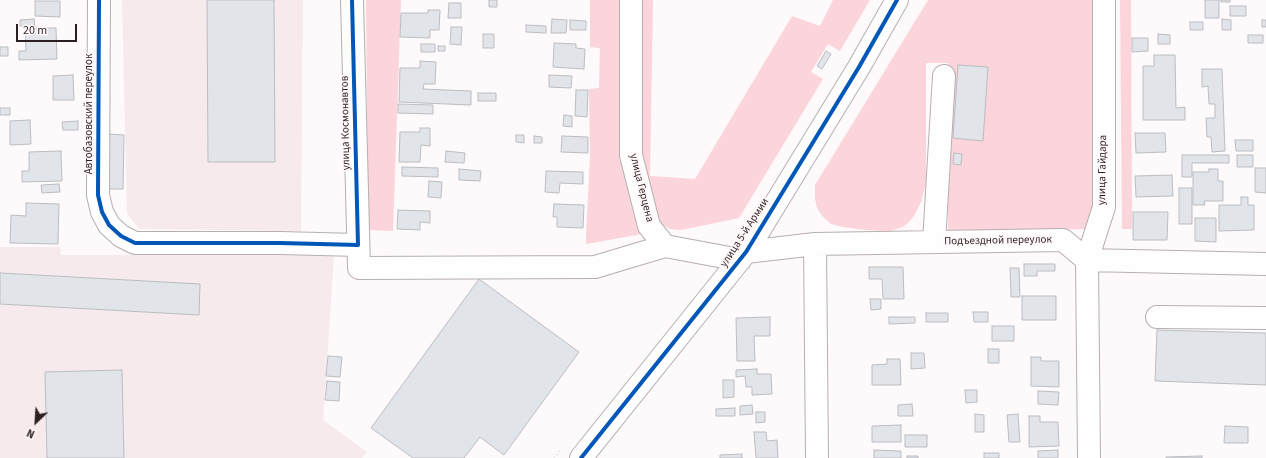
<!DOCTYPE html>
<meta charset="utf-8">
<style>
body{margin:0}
#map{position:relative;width:1266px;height:458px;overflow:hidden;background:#fef9fa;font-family:"Source Sans 3",sans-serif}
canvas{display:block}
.north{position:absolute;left:16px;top:402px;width:40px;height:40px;-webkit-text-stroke:3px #fff8f9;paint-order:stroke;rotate:205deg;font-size:11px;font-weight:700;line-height:16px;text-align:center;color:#2c1f22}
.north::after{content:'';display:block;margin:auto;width:14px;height:18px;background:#2c1f22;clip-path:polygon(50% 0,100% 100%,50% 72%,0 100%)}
.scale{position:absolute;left:16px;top:24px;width:61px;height:18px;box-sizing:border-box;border:2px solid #2c1f22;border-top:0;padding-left:5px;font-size:12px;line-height:14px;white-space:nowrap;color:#2c1f22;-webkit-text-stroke:3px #fff8f9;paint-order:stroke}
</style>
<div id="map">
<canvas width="1266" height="458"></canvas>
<div class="north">N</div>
<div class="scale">20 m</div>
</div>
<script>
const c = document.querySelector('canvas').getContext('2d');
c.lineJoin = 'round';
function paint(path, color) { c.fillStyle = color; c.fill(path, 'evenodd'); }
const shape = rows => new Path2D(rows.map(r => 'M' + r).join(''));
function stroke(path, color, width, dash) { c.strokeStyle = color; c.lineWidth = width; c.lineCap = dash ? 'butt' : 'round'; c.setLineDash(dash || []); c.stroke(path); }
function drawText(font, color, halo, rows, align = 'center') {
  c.font = font + ' "Source Sans 3",sans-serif'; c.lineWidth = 3.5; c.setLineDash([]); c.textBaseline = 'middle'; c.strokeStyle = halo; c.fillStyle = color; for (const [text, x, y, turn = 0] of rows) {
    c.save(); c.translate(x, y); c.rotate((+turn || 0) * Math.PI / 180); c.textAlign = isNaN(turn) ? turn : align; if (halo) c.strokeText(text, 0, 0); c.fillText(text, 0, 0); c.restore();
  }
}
const built = shape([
 [122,0,303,0,301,231,139,229,127,213],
 [0,247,60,247,61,255,334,255,323,420,367,452,362,458,0,458]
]);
const green = shape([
 [366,0,401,0,393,231,368,230],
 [590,0,619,0,626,165,642,234,586,244,586,235,590,156,589,89,599,88,600,48,590,47],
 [636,0,653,0,650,176,695,179,792,16,820,26,833,0,870,0,840,51,828,44,811,72,823,79,739,218,681,230,670,229,660,223,638,172],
 [928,0,1093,0,1095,229,948,231,948,63,926,63,926,184,921,202,914,216,909,222,903,227,890,231,865,230,843,227,831,224,822,216,817,208,815,199,815,185],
 [1120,0,1131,0,1132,229,1122,229]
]);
const building = shape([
 [207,0,274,0,275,162,208,162,207,0],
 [489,0,497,0,497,7,489,7,489,0],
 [1205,0,1219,0,1219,18,1205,18,1205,0],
 [1221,0,1230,0,1230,2,1221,2,1221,0],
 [35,1,60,1,60,17,35,16,35,1],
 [449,3,461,3,461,18,448,18,449,3],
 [1230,6,1246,6,1246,16,1230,16,1230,6],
 [428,10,440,10,439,30,430,30,430,38,400,37,401,13,428,13,428,10],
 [34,19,35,28,56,28,57,59,19,60,19,51,26,51,25,26,20,26,20,20,34,19],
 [552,19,567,20,566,33,551,33,552,19],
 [1222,19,1231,20,1231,30,1222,30,1222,19],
 [570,20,586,21,586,30,570,30,570,20],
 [1262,20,1266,20,1266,27,1262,27,1262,20],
 [1190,22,1203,22,1203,30,1190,30,1190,22],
 [526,25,546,26,546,33,526,32,526,25],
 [451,27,462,27,461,45,450,44,451,27],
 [483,34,494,34,494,48,483,48,483,34],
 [1158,34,1170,35,1170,44,1158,44,1158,34],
 [1248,35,1263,35,1263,43,1248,43,1248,35],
 [1132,38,1148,38,1148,51,1132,52,1132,38],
 [554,43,576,44,576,48,585,49,584,69,553,67,554,43],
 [421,44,435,44,435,52,421,52,421,44],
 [438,46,445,46,445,51,438,51,438,46],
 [0,47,8,47,8,56,0,56,0,47],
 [826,51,831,54,822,69,817,66,826,51],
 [1154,55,1175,55,1176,108,1185,107,1185,120,1143,120,1143,66,1154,66,1154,55],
 [420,61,436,62,435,84,424,84,423,89,471,91,471,105,399,102,400,68,420,68,420,61],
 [958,65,988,67,983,141,953,138,958,65],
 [1202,69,1222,69,1225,151,1212,152,1211,137,1207,137,1206,118,1215,118,1215,104,1209,104,1208,86,1202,87,1202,69],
 [73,75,74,100,53,100,53,76,73,75],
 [549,75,572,76,571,88,549,87,549,75],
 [576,90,588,90,587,117,575,116,576,90],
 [478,93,496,93,496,101,478,101,478,93],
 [398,104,433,105,433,114,398,113,398,104],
 [0,108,10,108,10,115,0,115,0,108],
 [564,115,572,116,572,127,563,126,564,115],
 [30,120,31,144,10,145,10,121,30,120],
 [78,121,78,130,63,130,62,122,78,121],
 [420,128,430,128,430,146,421,145,420,162,399,162,400,132,420,132,420,128],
 [1135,133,1165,133,1166,152,1136,153,1135,133],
 [108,134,124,135,123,189,108,189,108,134],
 [516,135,524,135,524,143,516,142,516,135],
 [534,136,542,137,542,143,534,143,534,136],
 [562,136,588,137,588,153,561,152,562,136],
 [1235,140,1253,140,1253,151,1236,151,1235,140],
 [61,151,62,181,22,182,22,171,29,171,29,152,61,151],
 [446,151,465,153,464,163,445,162,446,151],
 [954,153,962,154,961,165,953,164,954,153],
 [1182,155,1229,155,1229,163,1192,163,1192,177,1182,177,1182,155],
 [1237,155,1253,155,1253,167,1237,167,1237,155],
 [402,167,438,168,438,177,402,176,402,167],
 [1255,168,1266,168,1266,193,1255,192,1255,168],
 [459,169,481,171,480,181,459,180,459,169],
 [1209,169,1218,169,1218,181,1223,181,1223,201,1204,201,1205,205,1193,205,1193,172,1209,172,1209,169],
 [546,171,583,172,583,184,560,183,559,193,545,192,546,171],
 [1172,175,1173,196,1136,197,1135,176,1172,175],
 [429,181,442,182,441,198,428,197,429,181],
 [59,184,60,192,42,193,41,185,59,184],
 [1179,188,1192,188,1192,224,1179,224,1179,188],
 [1241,197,1248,197,1248,205,1254,205,1254,230,1219,231,1219,205,1241,205,1241,197],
 [26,203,59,204,58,244,10,243,11,215,26,216,26,203],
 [554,204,584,205,583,228,557,227,557,217,553,217,554,204],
 [398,210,430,211,430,223,420,222,420,230,397,229,398,210],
 [1133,212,1168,212,1167,240,1133,240,1133,212],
 [1195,218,1216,218,1216,242,1195,241,1195,218],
 [1024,264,1055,264,1055,271,1037,271,1037,276,1024,276,1024,264],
 [869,267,903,267,904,299,883,299,882,279,869,279,869,267],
 [1010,268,1019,268,1020,297,1011,297,1010,268],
 [0,273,200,284,199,315,0,304,0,273],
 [479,279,579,352,504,455,480,437,464,458,413,458,371,428,479,279],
 [1022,296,1056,296,1056,320,1022,320,1022,296],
 [870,299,881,299,881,309,871,310,870,299],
 [973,312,988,312,988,322,974,322,973,312],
 [926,313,948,313,948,322,926,322,926,313],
 [770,317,770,336,754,336,755,361,737,361,736,318,770,317],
 [889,317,915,317,915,323,889,324,889,317],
 [992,326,1014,326,1014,341,992,341,992,326],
 [1157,330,1266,333,1266,385,1155,381,1157,330],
 [988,349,999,349,999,363,988,363,988,349],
 [911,353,924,353,925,368,911,369,911,353],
 [328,356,342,357,340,377,326,376,328,356],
 [1031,357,1041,357,1041,361,1059,361,1059,387,1031,386,1031,357],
 [887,359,900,359,901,385,872,385,872,365,887,364,887,359],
 [757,369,757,374,771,374,772,394,752,395,752,387,746,387,745,376,736,377,736,370,757,369],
 [122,370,124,458,47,458,45,372,122,370],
 [723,380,734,380,734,397,723,398,723,380],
 [327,381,340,382,339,401,325,400,327,381],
 [965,390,977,390,977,402,966,403,965,390],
 [1038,391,1059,392,1058,405,1038,404,1038,391],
 [912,404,913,416,898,416,898,405,912,404],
 [752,405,753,414,740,415,740,406,752,405],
 [735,408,735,416,716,416,716,409,735,408],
 [756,412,765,412,765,422,756,423,756,412],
 [975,414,984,415,984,432,975,432,975,414],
 [1018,414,1020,442,1009,442,1007,415,1018,414],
 [1029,416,1040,416,1040,422,1058,422,1059,446,1029,447,1029,416],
 [901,425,901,442,872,442,872,426,901,425],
 [1225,426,1248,427,1248,443,1224,443,1225,426],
 [754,432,766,432,767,441,777,440,778,458,756,458,754,432],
 [905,435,927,435,927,447,905,447,905,435],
 [874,450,901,451,901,458,874,458,874,450],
 [1058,450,1058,458,1038,458,1038,451,1058,450],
 [984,453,999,453,999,458,984,458,984,453],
 [742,454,742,458,720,458,720,455,742,454],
 [907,456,918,456,918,458,907,458,907,456],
 [1202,456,1202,458,1166,458,1166,457,1202,456]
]);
const path = shape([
 [554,458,561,450]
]);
const minor = shape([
 [99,0,98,195,102,212,109,225,121,236,135,243,280,243,358,245],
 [352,0,359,268,595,267,665,246],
 [631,0,631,155,649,226,665,246,740,260],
 [934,242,944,76],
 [815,244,817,458],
 [746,252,815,244,1063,240,1087,260,1266,264],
 [1157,317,1266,318],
 [581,458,746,252,859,67,897,0],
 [1089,458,1087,260,1104,207,1104,0]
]);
const cycleway = shape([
 [99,0,98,195,102,212,109,225,121,236,135,243,280,243,358,245,352,0],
 [581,458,746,252,859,67,897,0]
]);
const streetNames = [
 ["Автобазовский переулок",90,114,-90],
 ["улица Космонавтов",346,123,-91],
 ["улица Гайдара",1103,170,-89],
 ["улица Герцена",641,188,76],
 ["улица 5-й Армии",745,233,-57],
 ["Подъездной переулок",998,241,-1]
];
paint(built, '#f6eaec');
paint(green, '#fcd4db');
paint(building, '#e1e4e9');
stroke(building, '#bbbdc1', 1);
stroke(minor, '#b6afb0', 24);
stroke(path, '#e3e0e1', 2.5, [1, 3]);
stroke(minor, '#fffefe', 22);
stroke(cycleway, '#0057b8', 4);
drawText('11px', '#2c1f22', '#fff8f9', streetNames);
</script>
